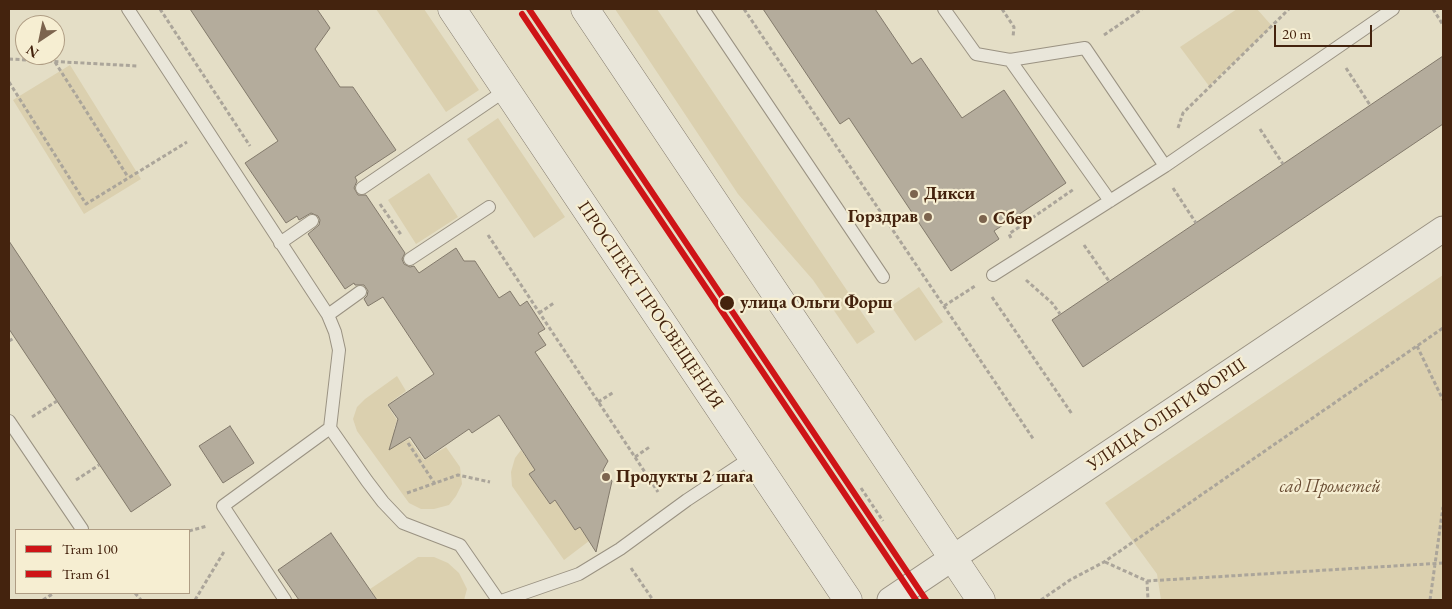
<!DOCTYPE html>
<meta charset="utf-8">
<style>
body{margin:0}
#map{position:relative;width:1452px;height:609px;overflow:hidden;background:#e4dec6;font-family:"EB Garamond",serif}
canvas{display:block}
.frame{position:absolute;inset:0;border:10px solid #44230e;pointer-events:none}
.legend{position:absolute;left:15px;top:529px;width:175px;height:65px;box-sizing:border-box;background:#f6eed2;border:1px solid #af9d84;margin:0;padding:6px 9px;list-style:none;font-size:15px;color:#44230e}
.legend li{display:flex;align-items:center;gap:10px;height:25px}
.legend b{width:25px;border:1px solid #af9d84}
.north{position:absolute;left:15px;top:15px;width:50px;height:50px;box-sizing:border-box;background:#f6eed2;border:1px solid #af9d84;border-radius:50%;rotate:214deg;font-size:14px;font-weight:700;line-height:20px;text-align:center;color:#44230e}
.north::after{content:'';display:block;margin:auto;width:18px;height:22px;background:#7c644e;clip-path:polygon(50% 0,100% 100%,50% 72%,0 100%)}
.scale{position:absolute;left:1274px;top:25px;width:98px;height:22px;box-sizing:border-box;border:2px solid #44230e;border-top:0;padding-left:6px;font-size:15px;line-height:18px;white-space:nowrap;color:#44230e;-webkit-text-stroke:4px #f6eed2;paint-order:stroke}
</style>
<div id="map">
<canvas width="1452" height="609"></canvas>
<div class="frame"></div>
<ul class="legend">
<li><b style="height:6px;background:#ce1417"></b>Tram 100</li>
<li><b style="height:6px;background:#ce1417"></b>Tram 61</li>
</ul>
<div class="north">N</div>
<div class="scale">20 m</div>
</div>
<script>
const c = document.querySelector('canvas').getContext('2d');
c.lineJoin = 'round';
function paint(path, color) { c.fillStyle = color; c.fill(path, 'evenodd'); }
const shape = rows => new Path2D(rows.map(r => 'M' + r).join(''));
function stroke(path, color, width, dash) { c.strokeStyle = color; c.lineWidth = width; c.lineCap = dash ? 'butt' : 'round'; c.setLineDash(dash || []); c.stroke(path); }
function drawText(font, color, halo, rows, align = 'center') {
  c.font = font + ' "EB Garamond",serif'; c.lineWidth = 4.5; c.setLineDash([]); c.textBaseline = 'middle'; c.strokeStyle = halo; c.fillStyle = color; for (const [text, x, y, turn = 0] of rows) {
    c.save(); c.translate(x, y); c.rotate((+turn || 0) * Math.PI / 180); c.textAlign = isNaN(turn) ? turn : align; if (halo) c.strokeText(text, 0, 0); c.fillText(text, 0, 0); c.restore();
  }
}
const green = shape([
 [376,9,424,9,479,90,446,112],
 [615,9,657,9,875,332,857,344,813,280,738,194],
 [1237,9,1257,9,1272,26,1209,86,1180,47],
 [70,65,141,179,84,214,13,100],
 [498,118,565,217,534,238,467,139],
 [429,173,458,217,416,244,388,200],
 [1443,275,1443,600,1161,600,1157,574,1105,503],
 [919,287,943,322,915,341,891,306],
 [397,376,406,391,387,405,397,420,394,429,403,442,409,439,424,460,446,447,460,467,462,484,456,496,449,505,434,509,421,509,409,503,357,431,353,419,357,407,365,399],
 [521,450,535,470,529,474,549,503,555,500,575,530,580,527,589,541,564,560,512,486,511,472,515,458],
 [418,557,434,557,448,563,459,573,467,589,464,600,377,600,370,589]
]);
const building = shape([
 [190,9,317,9,330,28,315,49,340,87,353,87,396,150,355,177,357,181,354,188,358,195,366,195,405,253,402,259,404,264,410,267,414,266,419,273,456,248,464,261,475,261,499,298,510,291,520,306,527,301,545,329,538,333,546,345,535,352,608,461,603,470,612,481,596,552,580,527,575,530,555,500,550,504,529,474,535,470,499,415,472,433,469,429,425,459,410,437,389,450,398,419,388,405,434,374,383,297,368,306,364,299,367,296,368,291,364,285,355,285,354,283,345,289,308,234,319,225,320,220,318,216,311,213,299,220,297,216,286,223,245,163,278,141,190,9],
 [763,9,875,9,912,64,921,58,962,118,1004,90,1066,183,994,231,999,239,951,271,849,118,840,124,763,9],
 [1443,56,1443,124,1083,367,1052,320,1443,56],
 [9,241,171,485,131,512,9,329,9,241],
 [230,426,254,463,223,483,199,446,230,426],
 [331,533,377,600,299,600,278,570,331,533]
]);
const path = shape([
 [160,9,250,146],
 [744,9,1034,440],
 [1002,9,1014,27,1013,37],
 [1433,9,1443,25],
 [1104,35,1142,9],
 [9,59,138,66],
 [55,62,128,177],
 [1346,68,1370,105],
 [9,82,86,204,187,142],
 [1178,128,1183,113,1289,9],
 [1260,129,1283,164],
 [1173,188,1196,223],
 [380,204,402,236],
 [488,235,658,492],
 [1011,238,1009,234,1074,189],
 [1084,245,1109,281],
 [1026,280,1052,303,1060,314],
 [992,297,1072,414],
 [944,306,975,286],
 [539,313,554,303],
 [9,341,14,338],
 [1417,346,1443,400],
 [598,402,614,392],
 [32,417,57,401],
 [408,443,435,484],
 [635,457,651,446],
 [76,480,99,465],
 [861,488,883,521],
 [407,493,458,475,490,482],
 [189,531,207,526],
 [1105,562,1147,581,1148,600],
 [631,568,653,600],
 [1147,581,1443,563],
 [135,593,141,600],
 [43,600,54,593],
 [195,600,225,550],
 [1041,600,1070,580,1104,562,1443,328],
 [1430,600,1443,507]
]);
const lane = shape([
 [128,9,328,315,335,332,339,350,330,428,367,481,383,502,403,523,460,545,498,600],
 [703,9,883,277],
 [944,9,976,54,1010,60,1085,48,1165,166],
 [1010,60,1110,201],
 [362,188,506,90],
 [280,243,312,221],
 [410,259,489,207],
 [993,275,1165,166,1393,9],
 [328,315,360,292],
 [9,421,82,529],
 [285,600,223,506,330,428],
 [504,600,579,574,620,549,687,500,752,457]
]);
const street = shape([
 [890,600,1443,229]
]);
const secondary = shape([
 [452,9,848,600],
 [585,9,981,600]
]);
const tram1 = shape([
 [529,9,926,600]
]);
const tram2 = shape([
 [522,14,916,600]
]);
const markers = [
 [914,194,5,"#7c644e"],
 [928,217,5,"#7c644e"],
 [983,219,5,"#7c644e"],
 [727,303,8,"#44230e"],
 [606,477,5,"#7c644e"]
];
const poiNames = [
 ["Дикси",924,194],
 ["Горздрав",918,217,"right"],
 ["Сбер",993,219],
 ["Продукты 2 шага",616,477]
];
const stopNames = [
 ["улица Ольги Форш",740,303]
];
const streetNames = [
 ["ПРОСПЕКТ ПРОСВЕЩЕНИЯ",650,305,56],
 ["УЛИЦА ОЛЬГИ ФОРШ",1167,415,-34]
];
const parkNames = [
 ["сад Прометей",1330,487]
];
paint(green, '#dbd0af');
paint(building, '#b4ac9c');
stroke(building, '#82796b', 1);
stroke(lane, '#9a9282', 14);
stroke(street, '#9a9282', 27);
stroke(secondary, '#82796b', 29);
stroke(path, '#aba59a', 3, [4, 2.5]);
stroke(lane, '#e9e6da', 12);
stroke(street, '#e9e6da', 25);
stroke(secondary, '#e9e6da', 28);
stroke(tram1, '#ce1417', 6);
stroke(tram2, '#ce1417', 6);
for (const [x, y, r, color] of markers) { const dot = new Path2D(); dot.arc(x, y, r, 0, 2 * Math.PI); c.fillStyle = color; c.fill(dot); stroke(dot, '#f6eed2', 2); }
drawText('bold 18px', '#44230e', '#f6eed2', poiNames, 'left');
drawText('bold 18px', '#44230e', '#f6eed2', stopNames, 'left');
drawText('18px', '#44230e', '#f6eed2', streetNames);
drawText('italic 18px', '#684b32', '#f6eed2', parkNames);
</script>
